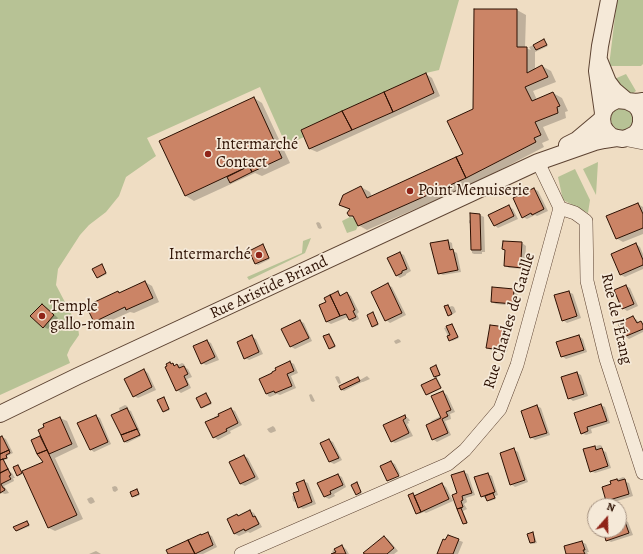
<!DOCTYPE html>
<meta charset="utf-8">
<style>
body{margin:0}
#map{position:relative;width:643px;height:554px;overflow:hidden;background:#efddc3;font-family:Alegreya,serif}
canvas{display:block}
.north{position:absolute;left:587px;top:498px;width:40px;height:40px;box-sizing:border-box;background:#f5e9d8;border:1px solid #a59282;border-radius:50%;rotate:20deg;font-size:11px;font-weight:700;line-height:16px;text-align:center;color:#2c1002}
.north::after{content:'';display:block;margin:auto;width:14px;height:18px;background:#8f2418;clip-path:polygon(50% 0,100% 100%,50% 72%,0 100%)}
</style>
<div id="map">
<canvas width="643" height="554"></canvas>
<div class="north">N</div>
</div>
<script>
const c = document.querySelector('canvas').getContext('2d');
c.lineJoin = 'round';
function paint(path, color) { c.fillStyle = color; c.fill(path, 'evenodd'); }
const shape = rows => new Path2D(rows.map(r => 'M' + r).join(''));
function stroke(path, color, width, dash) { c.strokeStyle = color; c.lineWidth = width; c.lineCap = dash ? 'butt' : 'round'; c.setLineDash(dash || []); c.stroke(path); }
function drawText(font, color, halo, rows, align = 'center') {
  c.font = font + ' Alegreya,serif'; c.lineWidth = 3.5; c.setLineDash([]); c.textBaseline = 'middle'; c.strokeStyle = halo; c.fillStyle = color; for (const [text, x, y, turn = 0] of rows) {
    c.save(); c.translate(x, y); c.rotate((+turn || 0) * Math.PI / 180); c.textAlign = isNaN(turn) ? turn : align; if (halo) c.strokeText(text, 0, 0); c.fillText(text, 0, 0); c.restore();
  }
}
const green = shape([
 [0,0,459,0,439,70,426,73,301,130,304,137,286,145,260,87,147,138,156,156,126,177,119,196,106,212,89,225,80,235,58,269,56,285,78,327,79,335,70,348,67,355,70,363,0,395],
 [617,0,643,0,643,64,641,66,609,66],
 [626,74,636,91,630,95,612,80],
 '611 119a11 11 0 1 1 22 0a11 11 0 1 1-22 0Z',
 [598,162,596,195,583,169],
 [575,169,590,200,588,213,563,200,558,177],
 [350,217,354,218,358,226,356,230,347,233,342,221],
 [311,238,305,253,249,280,247,277,302,253,303,241]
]);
const shadow = shape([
 [475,10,517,10,526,15,525,48,531,50,529,47,544,41,545,42,548,46,535,52,535,70,542,66,551,71,556,82,533,91,537,100,553,93,562,98,568,111,565,112,566,118,543,127,549,140,542,143,544,147,475,183,367,230,358,225,355,219,350,215,350,210,340,205,361,187,370,192,372,197,464,155,474,110],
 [426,74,432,78,440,96,317,152,310,149,302,131],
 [254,98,262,103,290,163,262,176,255,173,194,201,186,196],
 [534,189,538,191,548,211,537,216,535,215,527,219,523,217],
 [638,204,643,207,643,234,623,242,616,238],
 [509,207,513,209,518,219,498,228,494,225],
 [480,215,484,217,485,252,482,252,482,254,474,254,472,253,471,224,469,223,469,220,471,221],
 [318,222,320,223,322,228,320,229,318,228,316,223],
 [448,241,452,243,453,251,457,253,461,272,443,275,439,273],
 [522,243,526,246,525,262,527,263,526,269,509,268,505,265],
 [636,244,640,247,643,254,643,269,625,277,621,275,612,255],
 [263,245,264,246,270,259,258,265,256,264,250,251],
 [400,253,404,255,411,271,406,274,406,275,400,278,396,275],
 [102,265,103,266,107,274,99,278,98,277],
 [145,282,152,286,159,302,134,313,130,312,101,325,94,322,118,292,121,293],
 [388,285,392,287,406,315,390,323,386,320],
 [626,286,630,288,638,306,627,311,623,308],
 [514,290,518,292,516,306,496,304,492,302],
 [337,292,342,296,347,293,351,296,359,312,357,314,359,319,353,322,349,320,348,317,331,324,327,322,320,306,327,302],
 [569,292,573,294,581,318,567,323,563,320],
 [42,305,46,307,58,318,48,329,44,327],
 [448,306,449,307,452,306,454,307,456,312,450,316,449,315],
 [373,314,374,315,379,325,374,327,373,326],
 [633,317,637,320,639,323,641,322,643,323,643,332,629,339,625,336],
 [300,321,304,323,312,341,295,349,290,346],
 [452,325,453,326,459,338,452,341,450,340,444,328],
 [506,328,510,330,507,352,491,350,487,348],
 [329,335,331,336,336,347,331,349,330,348],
 [579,336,583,339,587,352,566,359,562,356],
 [252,337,256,339,263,354,249,360,245,358],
 [398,339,400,340,401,342,396,344,395,343,394,341],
 [207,341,211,343,219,360,206,365,202,363],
 [290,362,294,364,298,373,291,376,296,388,280,395,277,394,270,397,268,396,261,379,274,373],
 [182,363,184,364,186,368,188,369,192,377,187,379,191,388,181,393,177,390,172,365,176,366],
 [436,367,437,368,441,375,436,378,434,377],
 [144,370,148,373,156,390,138,398,134,396],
 [577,373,581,375,588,396,573,401,569,398],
 [337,376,339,377,341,383,339,384,338,383,335,377],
 [367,376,370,379,363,382,362,382,344,391,342,390,341,387,358,379,360,380],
 [436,379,438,380,442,388,428,395,426,394],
 [443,392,447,395,455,412,450,414,451,419,445,421,451,435,437,442,433,439,432,423,431,421,441,416],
 [311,394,312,395,315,401,313,402,311,401,309,395],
 [206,395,208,396,212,404,203,408,202,407],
 [164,398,165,399,170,410,165,412,163,411],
 [125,405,127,406,129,410,131,411,140,431,139,431,141,436,127,443,125,442,113,415,120,412,119,408],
 [601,405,605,407,610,423,591,429,592,433,586,435,581,433],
 [537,406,541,408,550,435,535,440,531,437],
 [231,409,235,411,242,425,230,431,231,433,218,440,214,437,215,419,214,417],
 [96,416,100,418,111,444,94,452,90,449],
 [405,416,409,419,410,421,408,421,409,423,407,424,413,436,395,443,391,441],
 [60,418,67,421,78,447,55,458,83,519,55,531,49,528,24,473,19,476,18,475,18,466,19,467,22,472,44,462,40,437,43,439],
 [273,426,275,428,276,431,271,433,269,432,267,429],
 [2,437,6,439,13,453,7,456,8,459,4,460,9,471,12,473,15,478,13,478,14,481,4,486,9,493,5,494,2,493,0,494,0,438],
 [329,440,333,442,342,460,334,464,330,462,321,444],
 [600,445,602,446,603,451,606,452,611,468,595,473,591,471,595,447,597,448,596,446],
 [514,450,518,452,528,482,515,487,511,484],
 [244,456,248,458,259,479,245,486,240,484],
 [391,462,395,464,400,474,389,479,389,481,388,480],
 [464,472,468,474,475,495,466,498,467,502,464,504,467,509,463,511,468,523,465,524,463,523,458,509,458,494],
 [488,474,492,476,498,495,495,496,496,499,490,501,487,498,486,499,482,496],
 [338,475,342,477,346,487,334,494,335,496,329,499,325,497,319,484],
 [401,476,402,478,392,483,390,481],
 [623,477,625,478,626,482,629,483,633,496,611,503,607,501,612,484,611,482],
 [303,481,308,483,316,504,303,509,299,507,297,501,295,502,293,501,292,496,293,496,295,497,300,491],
 [357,483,358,484,362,493,359,495,357,494],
 [442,484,446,487,453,501,426,513,424,512,419,514,417,513,413,494,415,496],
 [115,486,117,487,118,490,115,492,113,491,112,487],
 [137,490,138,491,140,495,135,497,133,496,131,492],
 [91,497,93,498,95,502,91,504,89,503,87,499],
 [250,511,254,513,262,527,250,533,248,532,239,536,235,534,237,516,239,516],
 [624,520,628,522,633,535,611,542,607,540,604,530,619,530,619,521],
 [27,522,28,523,30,526,18,531,16,530],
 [533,533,534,534,537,543,532,544,530,543],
 [207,534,212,536,217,547,203,554,169,554],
 [448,536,463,542,458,554,438,554,446,541],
 [384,537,388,539,398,551,394,554,366,554],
 [582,542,586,544,589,552,587,552,588,554,567,554],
 [342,546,346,549,349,554,334,554,333,553,332,551],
 [96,551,101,554,89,554]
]);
const building = shape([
 [474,9,517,9,517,47,527,47,527,73,542,65,548,77,525,87,532,101,553,92,560,106,557,107,558,113,535,122,541,135,534,138,536,142,466,178,456,157,463,154,447,121,473,109,474,9],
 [544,39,547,45,536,50,533,45,544,39],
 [426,73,434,93,393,112,384,92,426,73],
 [384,92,393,112,352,130,342,111,384,92],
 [254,97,282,158,252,172,249,166,185,196,159,141,254,97],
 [342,111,352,130,309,149,301,130,342,111],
 [456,157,466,178,358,226,353,216,349,216,347,213,350,209,339,205,343,195,361,186,367,198,456,157],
 [249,166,252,172,230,183,227,177,249,166],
 [534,188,544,209,532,215,531,213,522,218,513,198,534,188],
 [638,203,643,214,643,228,616,239,606,216,638,203],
 [509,205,514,216,494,226,488,215,509,205],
 [470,213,480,214,481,250,471,250,470,213],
 [448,240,450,250,453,249,458,270,438,274,430,243,448,240],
 [503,241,522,242,521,259,523,260,522,268,504,266,505,250,502,249,503,241],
 [636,243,643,260,643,265,620,275,611,254,636,243],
 [263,244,269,258,255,264,249,251,263,244],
 [400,252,407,269,402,271,402,273,396,276,387,258,400,252],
 [102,264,106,273,97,278,92,269,102,264],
 [145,281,153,298,126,310,125,307,94,322,86,306,118,291,119,293,145,281],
 [388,283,402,313,385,321,371,292,388,283],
 [626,285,634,304,622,309,614,290,626,285],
 [492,287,514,289,513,304,491,302,492,287],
 [338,291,340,296,347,292,355,310,353,311,356,317,349,320,346,314,340,316,330,295,338,291],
 [569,291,577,316,562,321,554,295,569,291],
 [330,295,340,316,326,322,319,305,326,302,324,298,330,295],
 [42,304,54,315,43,328,30,316,42,304],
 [448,305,452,314,448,316,444,306,448,305],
 [373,312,378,324,372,327,367,315,373,312],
 [633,316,637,323,641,321,643,325,643,329,624,337,618,323,633,316],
 [300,320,309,338,290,347,281,329,300,320],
 [452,324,458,337,449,341,447,336,450,335,446,326,452,324],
 [490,325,506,327,503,350,486,348,490,325],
 [329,334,335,346,329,349,323,336,329,334],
 [252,335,259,352,244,359,237,342,252,335],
 [579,335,584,350,561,357,556,342,579,335],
 [207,340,215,357,201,364,193,346,207,340],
 [290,361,294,371,287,374,292,386,275,393,274,391,266,394,259,379,272,373,272,372,276,370,275,368,290,361],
 [170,362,171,364,173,363,174,366,177,364,179,368,184,366,188,374,184,376,188,385,176,391,165,367,167,366,166,364,170,362],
 [436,365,440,375,434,377,430,368,436,365],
 [144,369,152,387,133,397,124,379,144,369],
 [577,372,584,394,568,399,561,377,577,372],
 [358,377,360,381,341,390,339,386,358,377],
 [436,378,441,388,426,395,421,385,436,378],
 [443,391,451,410,446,412,448,416,442,419,448,433,432,440,426,425,441,418,431,396,443,391],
 [206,393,211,403,201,408,196,398,206,393],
 [164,397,169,409,163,412,157,400,164,397],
 [601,404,607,421,587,427,588,431,581,434,574,413,601,404],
 [537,405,547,433,530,438,521,411,537,405],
 [127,408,137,429,121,435,111,415,127,408],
 [231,408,238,423,226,429,227,431,213,438,205,422,219,416,218,414,231,408],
 [96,415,108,442,90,450,77,423,96,415],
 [405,415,406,418,403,420,409,433,391,442,383,425,405,415],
 [60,417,72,444,49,454,38,430,44,427,43,424,60,417],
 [137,429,140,435,124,442,121,435,137,429],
 [2,436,9,450,0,454,0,437,2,436],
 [40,436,47,450,37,454,31,440,40,436],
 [329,439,339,458,329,462,320,443,329,439],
 [595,446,596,450,602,448,608,466,590,472,583,449,595,446],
 [514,448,525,480,510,485,500,453,514,448],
 [9,450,10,453,6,455,7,458,0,460,0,454,9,450],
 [47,450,77,515,48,528,22,471,43,462,37,454,47,450],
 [244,455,255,477,240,484,229,462,244,455],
 [3,459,8,469,0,473,0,460,3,459],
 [391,461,399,476,387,481,380,466,391,461],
 [18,465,22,473,17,476,13,467,18,465],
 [8,469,11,475,9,476,11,479,1,484,3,488,4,488,5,490,0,493,0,473,8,469],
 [464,471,472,493,462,496,463,500,461,501,463,507,457,509,452,495,457,493,451,475,464,471],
 [488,473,495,492,481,497,474,477,488,473],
 [338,474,343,485,330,491,331,494,324,497,317,483,338,474],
 [617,479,618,481,625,479,629,494,606,501,602,487,611,484,610,481,617,479],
 [304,480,312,502,298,508,293,493,299,491,296,483,304,480],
 [357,482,361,492,356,495,351,485,357,482],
 [442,483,449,499,421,512,414,496,442,483],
 [137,489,139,494,132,497,130,492,137,489],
 [413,493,421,512,416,514,408,495,413,493],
 [493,493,495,498,487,501,485,496,493,493],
 [461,508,467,523,463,524,457,509,461,508],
 [250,510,253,517,255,516,259,524,245,531,244,529,234,534,227,519,237,514,238,516,250,510],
 [624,519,629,533,606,541,603,530,619,530,619,520,624,519],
 [27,521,29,525,16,531,13,527,27,521],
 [208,532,213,545,195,554,188,540,201,534,201,535,208,532],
 [533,532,535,542,530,543,527,534,533,532],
 [448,535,459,539,453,554,437,554,443,539,445,540,448,535],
 [384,536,394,548,387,554,365,554,363,553,384,536],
 [188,540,195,554,168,554,166,550,188,540],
 [582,541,585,550,583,550,585,554,566,554,564,546,582,541],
 [342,545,346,554,331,554,336,552,334,549,342,545]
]);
const minor = shape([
 [623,139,643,143],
 [560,208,575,213,586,221,587,281,606,359,643,473],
 [241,554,448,464,465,450,500,409,517,365,560,208,538,162]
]);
const tertiary = shape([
 [599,60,608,82,614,90,627,101,635,105,639,110,641,116,641,123,639,129,635,134,629,137,623,139,617,138,611,136,606,131,603,126,602,119,603,113,606,107,611,103,617,100,637,102,643,101],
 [603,113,597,71,600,46,609,0],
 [567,145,577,140,602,119],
 [0,414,78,376,538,162,595,142,604,140,617,138]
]);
const markers = [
 [208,154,4,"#8f2418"],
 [410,191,4,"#8f2418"],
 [259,255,4,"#8f2418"],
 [42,316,4,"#8f2418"]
];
const poiNames = [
 ["Intermarché",216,145],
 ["Contact",216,163],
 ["Point Menuiserie",418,191],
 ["Intermarché",251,255,"right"],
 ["Temple",50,307],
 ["gallo-romain",50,325]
];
const streetNames = [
 ["Rue Aristide Briand",269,288,-25],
 ["Rue de l'Étang",616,319,77],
 ["Rue Charles de Gaulle",510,321,-73]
];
paint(green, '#b7c295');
paint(shadow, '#0003');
paint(building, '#cb8466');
stroke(building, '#2c1002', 1);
stroke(minor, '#5d4332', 14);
stroke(tertiary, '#5d4332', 18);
stroke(minor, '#f5e9d8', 13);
stroke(tertiary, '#f5e9d8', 16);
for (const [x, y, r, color] of markers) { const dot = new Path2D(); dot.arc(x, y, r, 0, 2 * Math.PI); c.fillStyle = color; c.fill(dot); stroke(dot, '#f5e9d8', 1.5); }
drawText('16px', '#2c1002', '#f5e9d8', poiNames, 'left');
drawText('16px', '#2c1002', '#f5e9d8', streetNames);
</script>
